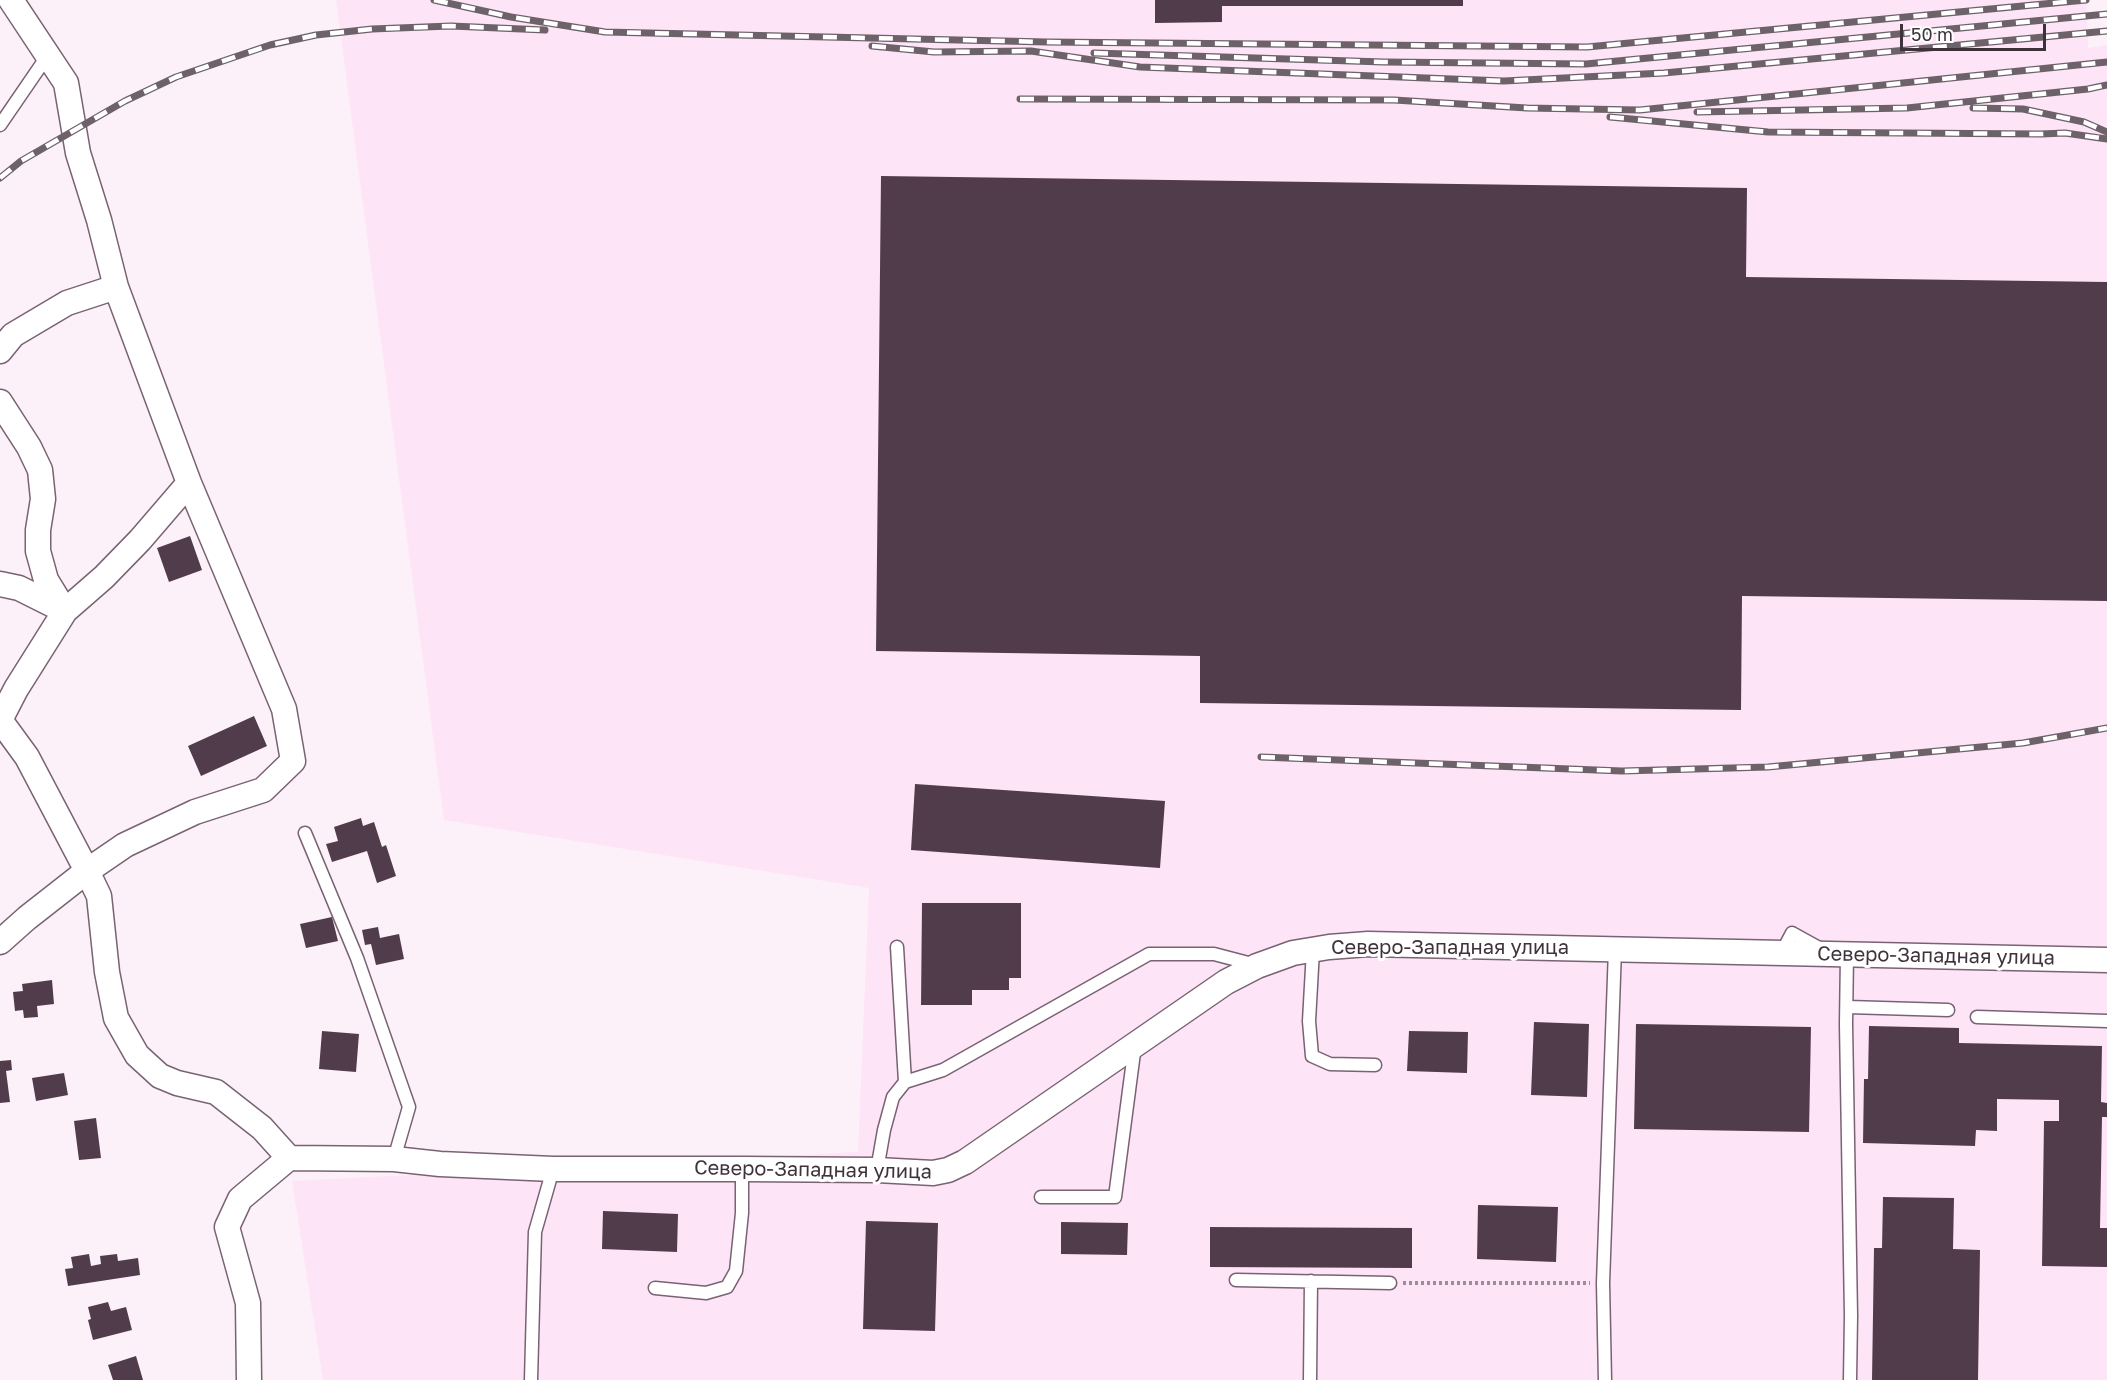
<!DOCTYPE html>
<meta charset="utf-8">
<style>
body{margin:0}
#map{position:relative;width:2107px;height:1380px;overflow:hidden;background:#fcf1f9;font-family:"Golos Text",sans-serif}
canvas{display:block}
.scale{position:absolute;left:1900px;top:24px;width:146px;height:27px;box-sizing:border-box;border:3px solid #3e333b;border-top:0;padding-left:8px;font-size:18px;line-height:21px;white-space:nowrap;color:#3e333b;-webkit-text-stroke:4px #fff;paint-order:stroke}
</style>
<div id="map">
<canvas width="2107" height="1380"></canvas>
<div class="scale">50 m</div>
</div>
<script>
const c = document.querySelector('canvas').getContext('2d');
c.lineJoin = 'round';
function paint(path, color) { c.fillStyle = color; c.fill(path, 'evenodd'); }
const shape = rows => new Path2D(rows.map(r => 'M' + r).join(''));
function stroke(path, color, width, dash) { c.strokeStyle = color; c.lineWidth = width; c.lineCap = dash ? 'butt' : 'round'; c.setLineDash(dash || []); c.stroke(path); }
function drawText(font, color, halo, rows, align = 'center') {
  c.font = font + ' "Golos Text",sans-serif'; c.lineWidth = 6; c.setLineDash([]); c.textBaseline = 'middle'; c.strokeStyle = halo; c.fillStyle = color; for (const [text, x, y, turn = 0] of rows) {
    c.save(); c.translate(x, y); c.rotate((+turn || 0) * Math.PI / 180); c.textAlign = isNaN(turn) ? turn : align; if (halo) c.strokeText(text, 0, 0); c.fillText(text, 0, 0); c.restore();
  }
}
const built = shape([
 [336,0,2086,0,2088,48,2107,45,2107,1380,323,1380,292,1181,858,1152,869,888,444,820]
]);
const building = shape([
 [1155,0,1463,0,1463,6,1222,6,1222,22,1155,23],
 [881,176,1747,188,1746,277,2107,282,2107,601,1742,596,1741,710,1200,703,1200,656,876,651],
 [190,536,202,570,169,582,157,548],
 [254,716,267,746,201,776,188,746],
 [915,784,1165,801,1160,868,911,850],
 [361,818,363,826,374,822,382,847,386,845,396,876,377,883,367,851,332,862,326,844,338,841,334,827],
 [922,903,1021,903,1021,978,1009,978,1009,990,972,990,972,1005,921,1005],
 [332,917,338,941,306,948,300,924],
 [378,927,380,938,399,934,404,959,376,965,371,944,365,945,362,930],
 [52,980,54,1004,37,1006,38,1017,24,1018,23,1010,15,1011,13,992,23,991,22,984],
 [1534,1022,1589,1024,1587,1097,1531,1095],
 [1636,1024,1811,1027,1809,1132,1634,1129],
 [1869,1026,1959,1028,1959,1043,2102,1046,2101,1102,2107,1103,2107,1117,2102,1117,2100,1228,2107,1228,2107,1267,2042,1266,2044,1121,2059,1121,2059,1100,1997,1099,1997,1131,1976,1130,1975,1146,1863,1143,1864,1079,1868,1079],
 [322,1031,359,1034,356,1072,319,1069],
 [1409,1031,1468,1032,1467,1073,1407,1071],
 [11,1060,12,1070,6,1071,10,1102,0,1103,0,1061],
 [64,1073,68,1095,36,1101,32,1078],
 [96,1118,101,1158,79,1160,74,1121],
 [1883,1197,1954,1198,1953,1249,1980,1250,1978,1380,1872,1380,1874,1248,1882,1248],
 [1478,1205,1558,1207,1556,1262,1477,1259],
 [603,1211,678,1214,677,1252,602,1249],
 [866,1221,938,1223,935,1331,863,1329],
 [1061,1222,1128,1223,1127,1255,1061,1254],
 [1210,1227,1412,1228,1412,1268,1210,1267],
 [89,1254,91,1266,101,1264,100,1256,117,1254,118,1261,138,1258,140,1275,68,1286,65,1269,73,1268,71,1257],
 [108,1302,111,1311,126,1307,132,1330,93,1340,88,1320,91,1319,88,1307],
 [136,1356,143,1380,113,1380,108,1365]
]);
const path = shape([
 [1403,1283,1590,1283]
]);
const service = shape([
 [0,125,48,55],
 [305,833,357,958,409,1107,394,1159],
 [897,947,905,1082],
 [1313,950,1309,1021,1312,1056,1330,1064,1375,1065],
 [1782,952,1792,933,1821,949],
 [1847,954,1846,1024,1851,1316,1850,1380],
 [1848,1007,1948,1010],
 [1977,1017,2107,1021],
 [877,1170,884,1130,893,1097,905,1082,943,1070,1149,954,1214,954,1256,965],
 [1041,1197,1115,1197,1135,1045],
 [1236,1280,1390,1283],
 [655,1288,706,1293,727,1287,736,1271,742,1213,742,1169],
 [531,1380,535,1232,553,1169],
 [1310,1380,1311,1281],
 [1605,1380,1603,1283,1615,949]
]);
const minor = shape([
 [11,0,66,83,78,153,99,220,116,287,189,483,284,709,293,761,263,790,195,812,125,845,87,871,99,896,107,972,116,1018,137,1055,160,1076,177,1083,216,1092,262,1128,289,1158,394,1159,440,1164,553,1169,742,1169,877,1170,933,1173,948,1170,965,1162,1226,982,1257,966,1293,953,1329,947,1368,944,2107,960],
 [0,351,13,335,67,303,116,287],
 [0,402,29,447,40,470,43,499,38,530,38,551,46,580,65,611],
 [0,584,19,588,65,611],
 [0,720,16,689,65,611,104,577,140,540,189,483],
 [0,720,27,757,87,871,27,918,0,942],
 [249,1380,248,1303,227,1227,240,1199,289,1158]
]);
const rail = shape([
 [434,0,511,17,605,32,1047,42,1587,47,2086,0],
 [872,46,934,52,1031,51,1140,67,1504,81,1664,73,2107,31],
 [1094,53,1384,62,1586,64,2107,14],
 [1020,99,1394,100,1527,108,1640,110,2107,62],
 [1973,108,2023,109,2084,122,2107,132],
 [1697,112,1907,108,2088,89,2107,85],
 [1610,117,1768,132,2041,134,2065,133,2107,139],
 [0,178,21,161,125,101,176,77,270,45,316,35,372,29,451,26,545,30],
 [1261,757,1622,771,1768,767,2023,743,2107,728]
]);
const streetNames = [
 ["Северо-Западная улица",1450,948],
 ["Северо-Западная улица",1936,956,1],
 ["Северо-Западная улица",813,1170,1]
];
paint(built, '#fee4f7');
paint(building, '#513c4c');
stroke(service, '#796273', 15);
stroke(minor, '#796273', 27);
stroke(path, '#9a8f97', 4, [3, 3]);
stroke(service, '#fff', 12);
stroke(minor, '#fff', 24);
stroke(rail, '#6d626a', 7);
stroke(rail, '#fff', 4.5, [14]);
drawText('20px', '#3e333b', '#fff', streetNames);
</script>
